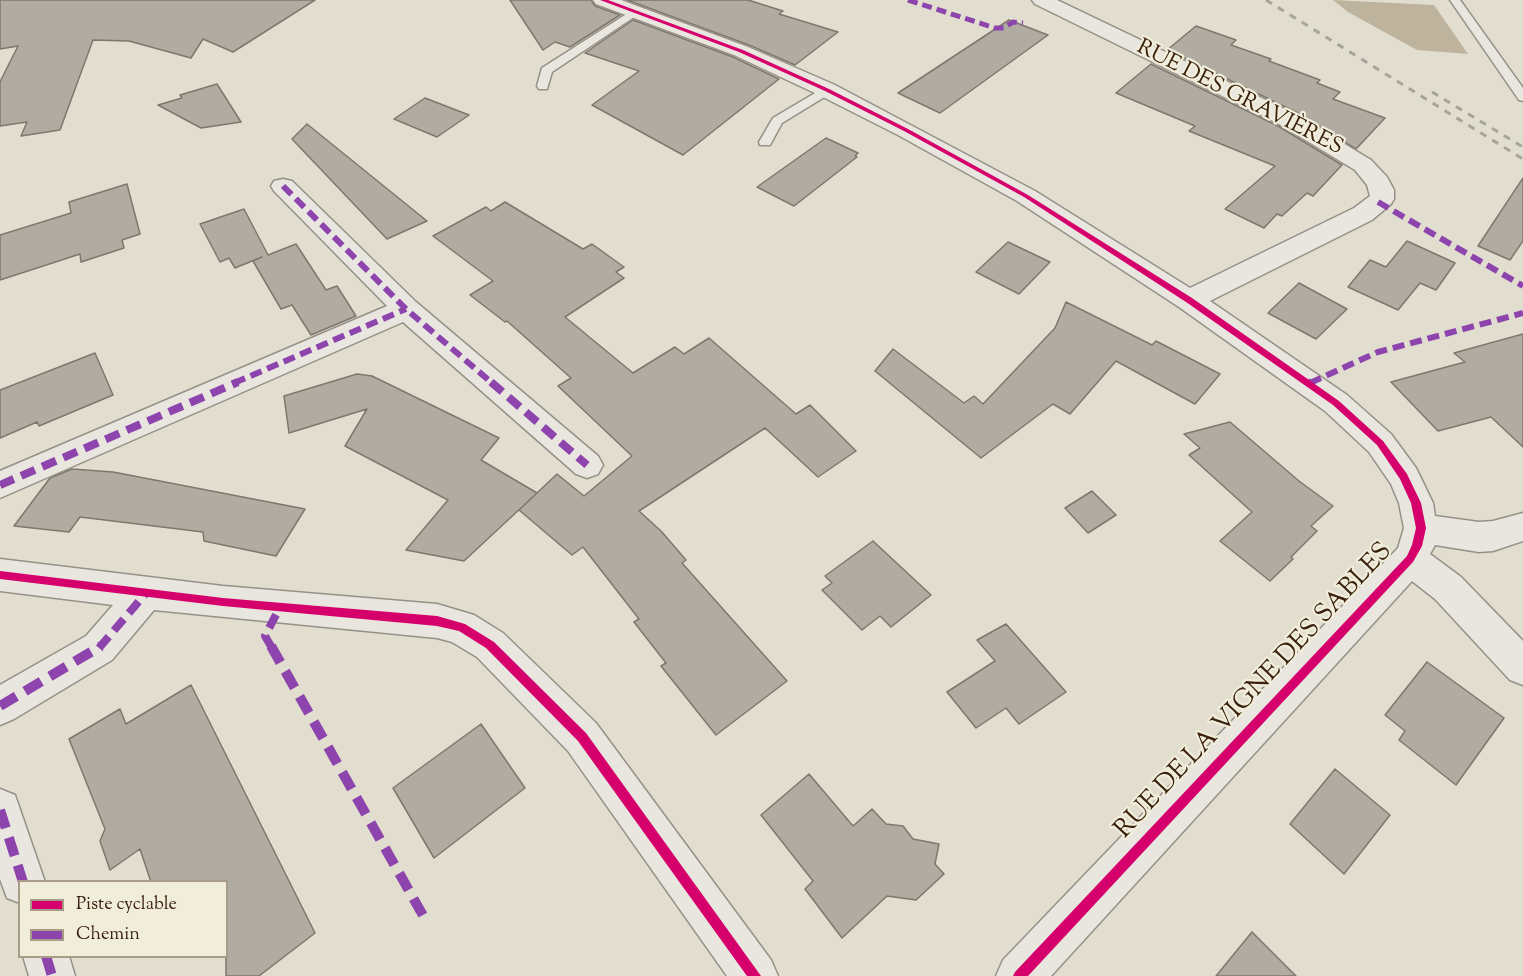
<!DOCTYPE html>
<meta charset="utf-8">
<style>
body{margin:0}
#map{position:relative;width:1523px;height:976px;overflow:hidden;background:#e2decf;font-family:"Sorts Mill Goudy",serif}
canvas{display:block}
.legend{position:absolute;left:18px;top:880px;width:210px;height:78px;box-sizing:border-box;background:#f1eddb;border:2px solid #a89c89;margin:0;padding:8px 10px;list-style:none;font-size:18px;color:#3a220e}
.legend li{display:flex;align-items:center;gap:12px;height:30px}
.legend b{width:30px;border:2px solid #a89c89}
</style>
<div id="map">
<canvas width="1523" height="976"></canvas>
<ul class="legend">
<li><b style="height:8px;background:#d6006c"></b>Piste cyclable</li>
<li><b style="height:8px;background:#8e44ad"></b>Chemin</li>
</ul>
</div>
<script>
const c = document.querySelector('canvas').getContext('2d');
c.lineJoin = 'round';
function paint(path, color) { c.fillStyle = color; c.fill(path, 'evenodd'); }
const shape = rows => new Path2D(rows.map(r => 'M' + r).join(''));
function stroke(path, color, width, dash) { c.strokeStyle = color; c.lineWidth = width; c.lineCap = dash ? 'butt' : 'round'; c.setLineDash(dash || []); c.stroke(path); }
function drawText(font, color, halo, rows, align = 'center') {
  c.font = font + ' "Sorts Mill Goudy",serif'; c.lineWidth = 4.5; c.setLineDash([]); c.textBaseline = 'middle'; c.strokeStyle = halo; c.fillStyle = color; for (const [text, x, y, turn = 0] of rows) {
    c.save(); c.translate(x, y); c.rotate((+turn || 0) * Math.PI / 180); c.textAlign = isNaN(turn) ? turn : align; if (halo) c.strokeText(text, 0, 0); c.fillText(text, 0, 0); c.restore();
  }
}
const water = shape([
 [1333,0,1434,5,1468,54,1417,50,1348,12]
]);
const building = shape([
 [0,0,315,0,233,52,203,39,191,58,129,41,93,40,60,130,21,136,27,122,0,126,0,82,18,46,0,49,0,0],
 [510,0,591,0,595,6,620,15,570,47,555,42,543,50,510,0],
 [627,0,748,0,783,11,779,14,838,32,795,65,749,45,627,0],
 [633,20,733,57,779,79,683,155,592,105,639,71,585,53,633,20],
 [1009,20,1048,35,940,113,898,93,1009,20],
 [1196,26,1236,40,1231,45,1271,59,1269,61,1320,80,1317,83,1340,92,1333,99,1385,118,1356,149,1296,112,1167,50,1196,26],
 [1151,64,1278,126,1342,165,1313,196,1307,193,1282,216,1277,214,1264,228,1225,209,1275,166,1189,131,1195,126,1116,93,1151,64],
 [217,84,241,122,201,128,158,105,182,98,180,95,217,84],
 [425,98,469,115,437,137,394,119,425,98],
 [307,124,427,221,387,239,292,139,307,124],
 [826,138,858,153,855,156,857,157,794,206,757,187,826,138],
 [1523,178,1523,241,1510,260,1478,246,1523,178],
 [127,184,140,234,122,240,124,248,81,262,80,254,0,280,0,235,71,213,69,202,127,184],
 [505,202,583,249,592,244,624,267,616,272,624,278,565,317,633,373,675,347,684,354,709,338,796,414,810,405,856,451,818,477,765,428,639,511,661,531,686,560,682,563,787,681,716,735,661,666,666,663,634,622,639,619,583,547,572,555,519,510,557,474,584,496,632,456,558,386,571,378,507,321,505,322,470,295,493,281,433,236,486,207,491,211,505,202],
 [244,209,268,255,296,244,326,290,337,286,356,316,311,335,292,305,281,309,253,261,262,257,235,268,229,258,220,262,200,224,244,209],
 [1407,241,1455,263,1436,290,1420,283,1398,310,1348,287,1370,260,1386,267,1407,241],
 [1008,242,1050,262,1019,294,976,272,1008,242],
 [1299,283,1347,309,1316,339,1268,313,1299,283],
 [1066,302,1152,345,1156,341,1220,374,1195,404,1116,361,1070,414,1053,404,981,458,875,371,893,349,964,403,974,396,983,404,1055,328,1066,302],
 [1523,334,1523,447,1491,417,1438,431,1391,382,1465,362,1454,353,1523,334],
 [95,353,113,395,39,426,37,422,0,438,0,390,95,353],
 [357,374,372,376,499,438,481,460,537,493,464,561,406,550,448,500,345,446,367,409,289,433,284,396,357,374],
 [1230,422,1299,481,1333,506,1311,526,1317,531,1291,557,1293,559,1270,581,1220,541,1252,512,1189,455,1200,448,1184,434,1230,422],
 [72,469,113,472,305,509,276,556,204,541,203,532,80,517,69,532,14,526,50,478,72,469],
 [1092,491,1116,515,1088,533,1065,508,1092,491],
 [873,541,931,595,891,627,880,616,862,630,822,590,832,583,825,576,873,541],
 [1006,624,1066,692,1019,724,1006,708,976,728,947,692,995,661,977,640,1006,624],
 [1427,662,1504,718,1456,785,1399,740,1405,731,1385,715,1427,662],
 [191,685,315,933,259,976,226,976,226,882,151,882,140,849,110,870,100,841,105,829,69,739,120,709,126,724,191,685],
 [481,724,525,788,434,858,393,788,481,724],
 [1335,769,1390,815,1344,874,1290,824,1335,769],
 [809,774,853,826,872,809,886,824,903,826,913,839,939,844,935,864,944,874,916,900,887,896,842,938,805,889,813,881,761,815,809,774],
 [1252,932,1296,976,1216,976,1252,932]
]);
const lane = shape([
 [1450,0,1460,0,1523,88,1523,101,1519,100,1450,0],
 [636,8,640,9,640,13,552,72,547,89,539,89,537,86,542,68,636,8],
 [827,86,833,90,831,93,782,123,770,145,760,145,759,142,773,118,827,86]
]);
const street = shape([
 [593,0,621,0,748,47,835,85,1035,191,1190,288,1354,208,1370,196,1367,185,1355,170,1279,124,1035,4,1032,0,1057,0,1295,114,1371,160,1387,177,1394,190,1394,199,1391,204,1372,220,1210,301,1347,395,1391,434,1416,468,1433,503,1435,516,1479,522,1493,521,1523,513,1523,541,1493,551,1479,552,1435,545,1430,554,1461,577,1523,641,1523,685,1510,680,1435,599,1412,581,1051,976,996,976,1003,960,1398,548,1404,528,1399,503,1391,484,1369,452,1325,411,1179,307,1017,201,898,135,819,95,734,55,596,4,593,0],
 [283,179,292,181,416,302,598,456,603,465,598,474,587,478,576,474,403,322,0,498,0,471,387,306,274,191,271,186,274,181,283,179],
 [0,559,223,586,437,604,474,615,503,633,596,723,771,960,778,976,727,976,568,751,477,657,452,642,437,638,154,610,112,660,14,719,0,725,0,685,86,636,113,605,0,591,0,559],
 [0,789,15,795,45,882,20,882,20,903,7,898,0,879,0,789],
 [23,956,69,956,75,976,29,976,23,956]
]);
const rail = shape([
 [1266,0,1523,159],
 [1432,92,1523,147]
]);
const quietFar3 = shape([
 [908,0,995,28,1004,28,1013,22,1023,23]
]);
const quietFar2 = shape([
 [283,186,406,309,492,383],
 [1378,202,1523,286],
 [234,383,406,309],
 [1310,383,1378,352,1523,313]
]);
const quietFar1 = shape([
 [491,382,587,465],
 [1310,383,1312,382],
 [0,485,238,382],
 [99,648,146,593],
 [272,648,265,636,281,605]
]);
const quiet = shape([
 [271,646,425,919],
 [0,706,101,646],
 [0,810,23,882],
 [46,956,52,976]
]);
const cycleway = shape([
 [600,0,608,0,743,50,829,89,908,129,1028,195,1192,298,1339,401,1383,441,1407,474,1421,503,1426,528,1422,546,1413,562,1028,976,1013,976,1015,972,1407,556,1412,545,1416,528,1411,503,1400,479,1377,445,1333,405,1186,302,1024,197,904,131,825,91,739,52,600,0],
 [0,571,223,598,437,616,465,624,494,642,586,733,761,976,747,976,578,741,486,648,459,631,437,626,223,606,0,579,0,571]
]);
const farStreetnames = [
 ["RUE DES GRAVIÈRES",1239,99,27]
];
const streetNames = [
 ["RUE DE LA VIGNE DES SABLES",1255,692,-47]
];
paint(water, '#beb39d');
paint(building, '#b1aca1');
stroke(building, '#7e776d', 1.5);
stroke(lane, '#969086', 3);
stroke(street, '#969086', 3);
paint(lane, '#e9e6df');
paint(street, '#e9e6df');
stroke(rail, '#a8a49c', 3, [7, 7]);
stroke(quietFar3, '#8e44ad', 5, [10, 5]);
stroke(quietFar2, '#8e44ad', 6, [12, 6]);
stroke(quietFar1, '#8e44ad', 8, [15, 8]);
stroke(quiet, '#8e44ad', 10, [19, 10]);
paint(cycleway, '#d6006c');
drawText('22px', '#3a220e', '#f1eddb', farStreetnames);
drawText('26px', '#3a220e', '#f1eddb', streetNames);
</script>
